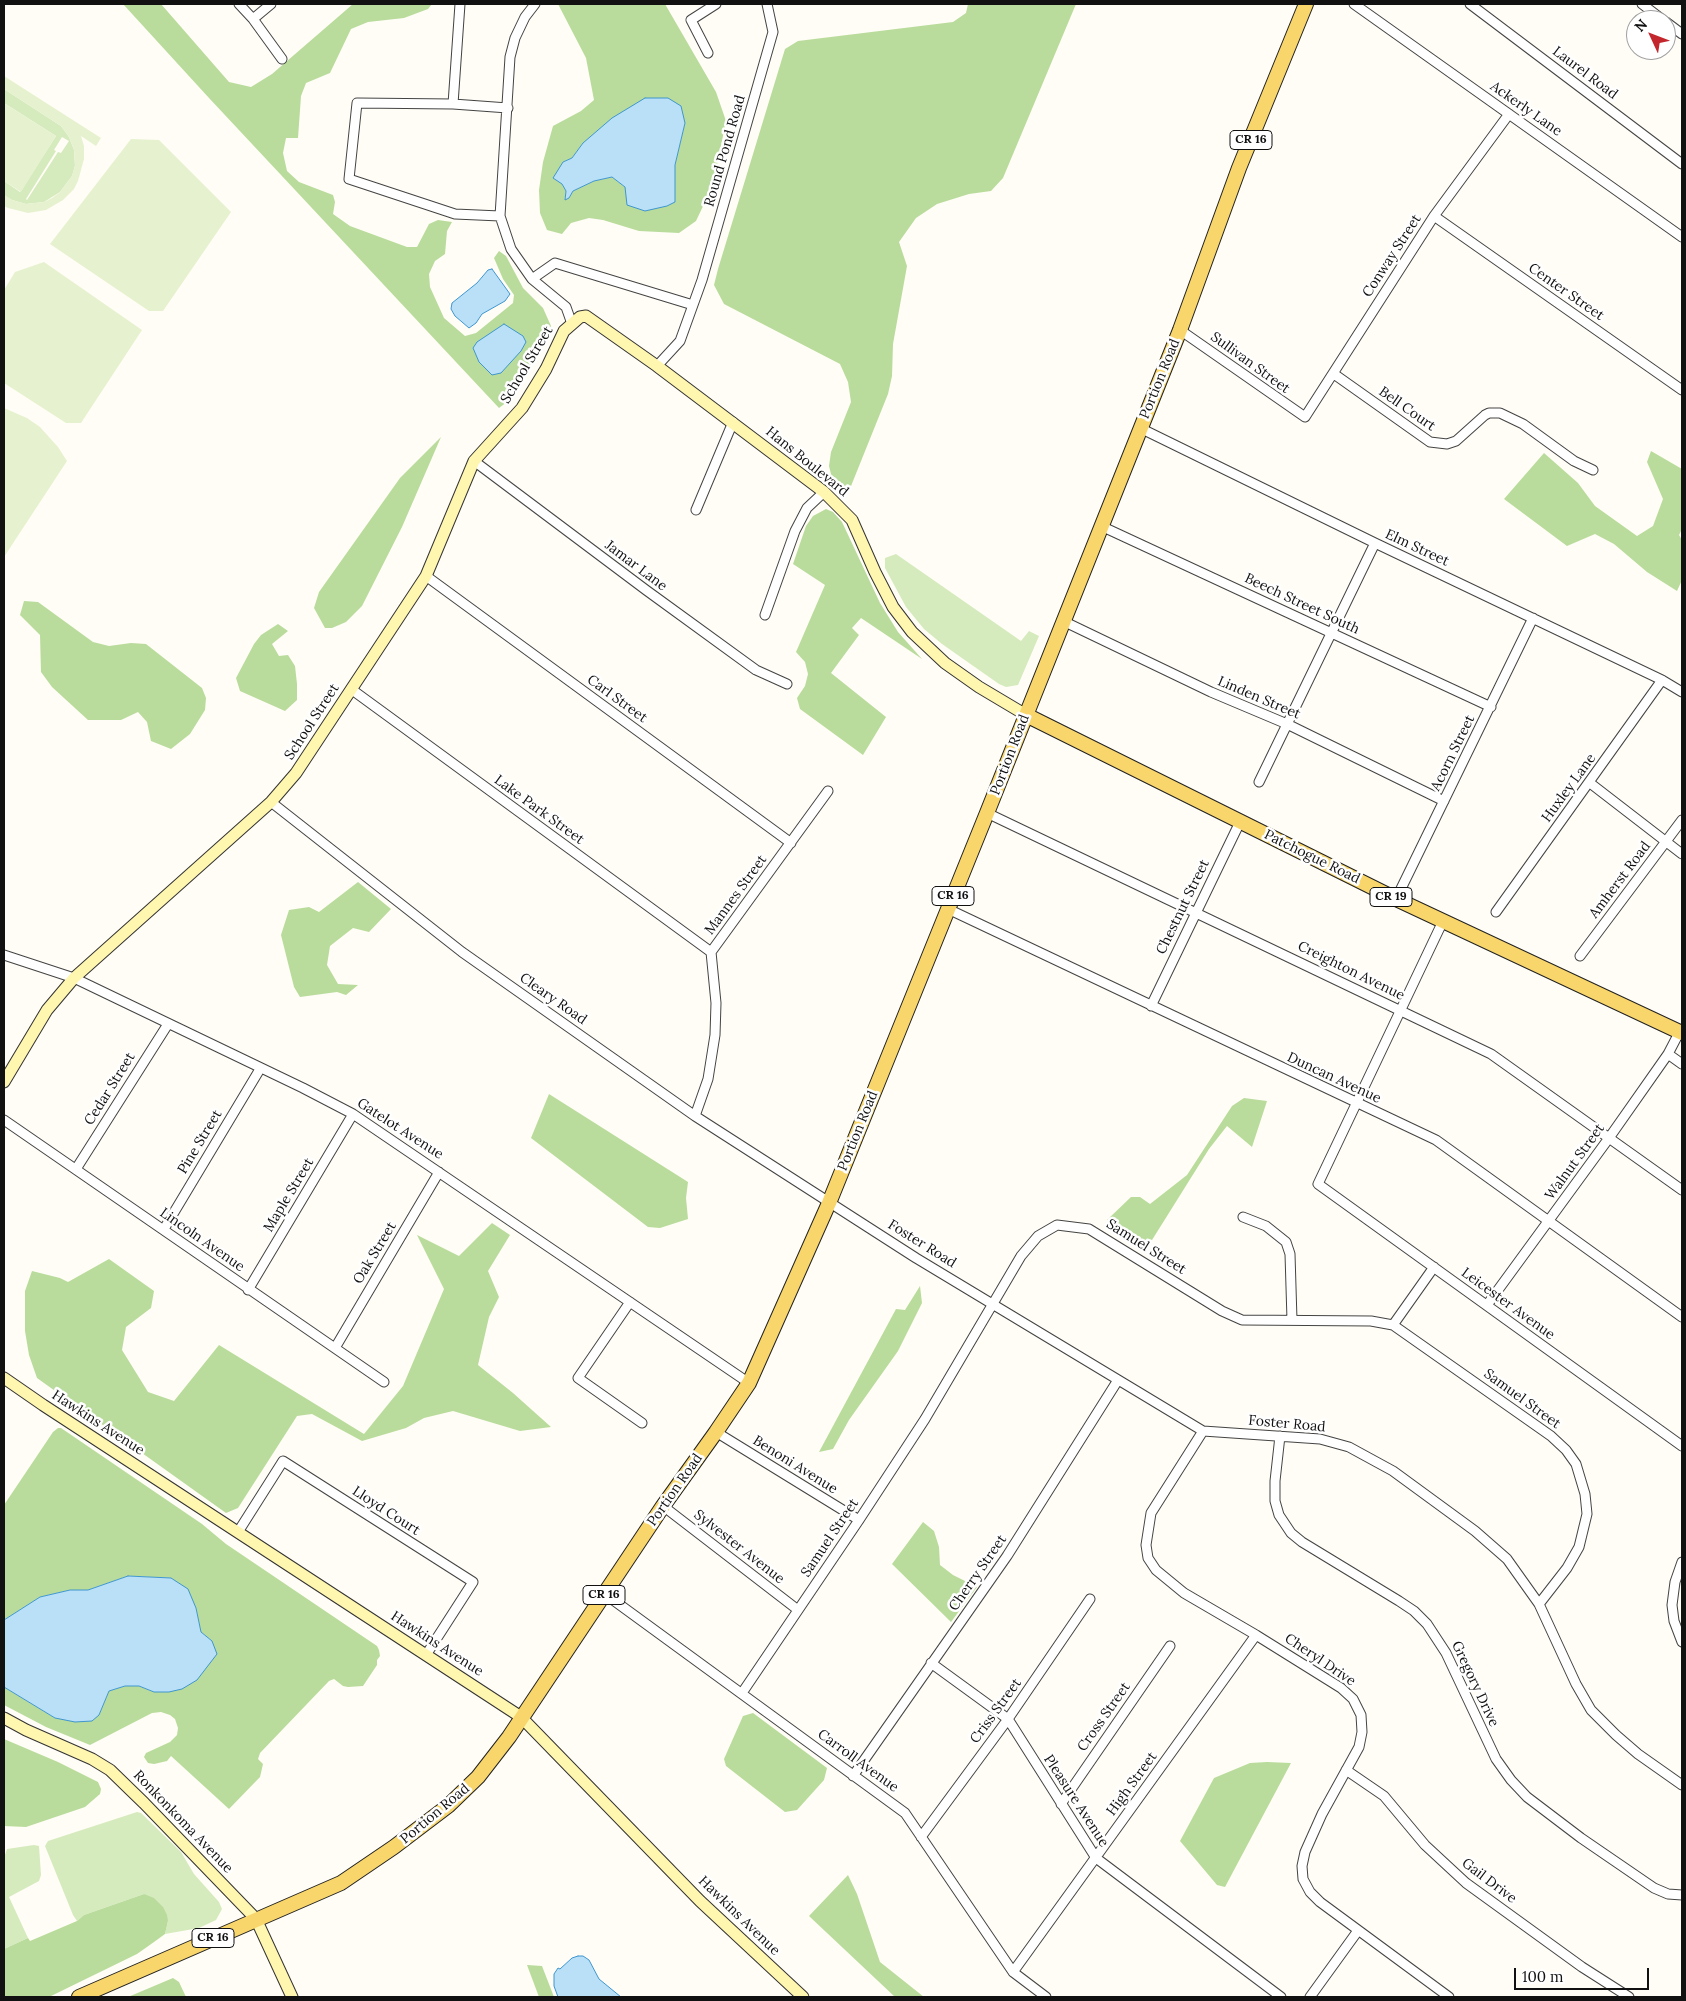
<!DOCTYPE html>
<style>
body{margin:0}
#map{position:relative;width:1686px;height:2001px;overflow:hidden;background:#fffdf5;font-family:Lora,serif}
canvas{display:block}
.frame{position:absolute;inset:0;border:5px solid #111;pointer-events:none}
.north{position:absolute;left:1626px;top:10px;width:50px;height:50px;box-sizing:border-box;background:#fff;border:1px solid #a0a0a0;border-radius:50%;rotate:313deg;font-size:14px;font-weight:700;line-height:20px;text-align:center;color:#111}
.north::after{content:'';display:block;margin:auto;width:18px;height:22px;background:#c4262e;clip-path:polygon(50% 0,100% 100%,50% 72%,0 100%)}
.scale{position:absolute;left:1514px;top:1968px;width:135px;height:22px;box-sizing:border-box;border:2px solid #111;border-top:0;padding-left:6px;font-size:15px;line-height:18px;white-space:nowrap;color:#111;-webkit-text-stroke:4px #fff;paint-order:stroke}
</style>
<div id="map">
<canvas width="1686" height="2001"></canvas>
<div class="frame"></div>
<div class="north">N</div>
<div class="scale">100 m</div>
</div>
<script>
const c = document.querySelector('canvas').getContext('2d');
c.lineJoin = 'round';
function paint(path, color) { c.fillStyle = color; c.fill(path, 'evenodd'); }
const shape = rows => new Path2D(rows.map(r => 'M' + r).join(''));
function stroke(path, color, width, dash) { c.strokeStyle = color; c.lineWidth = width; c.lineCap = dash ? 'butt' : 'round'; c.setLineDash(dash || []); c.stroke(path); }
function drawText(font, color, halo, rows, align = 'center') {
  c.font = font + ' Lora,serif'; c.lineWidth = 5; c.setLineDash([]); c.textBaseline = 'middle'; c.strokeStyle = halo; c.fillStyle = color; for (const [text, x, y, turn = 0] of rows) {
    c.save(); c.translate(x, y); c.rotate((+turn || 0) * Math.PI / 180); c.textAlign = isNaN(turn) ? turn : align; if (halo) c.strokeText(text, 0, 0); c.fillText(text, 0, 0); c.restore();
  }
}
const green = shape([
 [4,89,61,126,69,137,74,150,75,166,72,176,60,192,44,202,26,204,12,200,4,195,4,181,20,192,56,136,4,103],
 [62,137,69,141,61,153,58,152,27,200,26,199,56,151,54,150],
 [896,554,1021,641,1029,631,1039,636,1018,685,1006,687,999,684,942,644,924,629,906,607,885,568,885,558],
 [137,1812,141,1813,181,1852,194,1874,219,1902,222,1909,216,1920,199,1928,165,1934,168,1921,144,1894,84,1915,77,1921,73,1915,45,1846,48,1841],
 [34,1845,39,1846,41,1875,39,1881,9,1897,28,1938,4,1949,4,1858,7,1849]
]);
const forest = shape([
 [123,4,161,4,229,82,251,87,272,74,353,4,432,4,428,9,404,18,368,22,351,29,330,73,306,83,301,96,298,138,286,138,283,153,287,171,299,182,333,195,335,202,333,214,350,226,407,247,417,247,429,224,438,220,452,222,447,231,445,254,435,261,429,274,430,287,444,318,465,336,476,333,513,303,514,295,503,279,494,258,499,251,506,256,523,288,543,308,551,326,515,396,499,408,209,98],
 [558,4,665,4,716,92,726,121,713,185,696,221,679,233,639,231,603,220,589,218,571,223,562,234,547,230,540,213,539,190,543,162,553,126,581,111,594,100,586,58],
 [685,123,675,165,674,202,625,187,612,177,594,181,573,191,569,198,565,199,566,191,562,184,563,162,572,158,583,143],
 [968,4,1076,4,1003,178,991,191,969,194,937,204,916,218,899,242,907,266,893,344,892,376,888,394,849,491,839,491,833,482,829,466,831,452,851,402,848,382,840,364,724,304,714,285,718,269,785,49,798,41,953,22,966,13],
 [441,437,402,527,362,606,346,622,332,628,325,628,314,608,319,592,400,478],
 [1651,451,1682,469,1682,529,1679,535,1682,540,1682,580,1677,591,1647,572,1614,544,1595,534,1567,546,1504,499,1544,453,1578,483,1595,506,1637,536,1653,526,1663,499,1647,462],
 [826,509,833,512,842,522,880,603,898,632,922,659,861,618,852,628,859,635,831,673,886,717,863,755,800,709,797,698,805,686,808,674,805,662,796,652,825,585,793,564,806,526,813,516],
 [24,601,38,602,93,642,109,646,131,643,146,644,202,688,206,698,205,710,190,734,171,749,151,741,147,722,138,712,121,720,88,720,52,687,41,672,40,635,20,615],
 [278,624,288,631,272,644,279,656,288,655,295,666,297,684,297,700,285,711,240,691,236,678,254,644,261,635],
 [358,882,391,909,369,932,353,928,330,946,327,965,338,984,358,985,346,995,337,992,300,997,294,987,281,935,289,910,309,907,319,912],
 [549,1094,688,1182,686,1198,688,1219,660,1228,648,1227,531,1138],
 [1244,1098,1267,1101,1252,1147,1227,1126,1209,1149,1147,1248,1126,1230,1107,1220,1131,1197,1140,1197,1150,1204,1187,1175,1232,1106],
 [492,1223,510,1235,488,1271,499,1297,489,1317,478,1365,513,1393,551,1427,520,1431,453,1411,424,1418,406,1428,362,1441,312,1414,297,1416,238,1508,226,1513,37,1378,29,1355,25,1331,25,1291,32,1271,60,1278,68,1282,109,1259,154,1291,151,1308,126,1327,122,1350,148,1392,174,1401,219,1345,364,1434,403,1386,444,1289,417,1235,459,1256],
 [920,1286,922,1303,898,1351,849,1420,833,1449,819,1452,896,1309,905,1310],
 [58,1428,61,1428,202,1524,226,1544,377,1646,379,1650,380,1656,377,1660,377,1665,363,1686,348,1687,343,1686,334,1679,329,1681,260,1753,258,1759,263,1764,260,1777,229,1809,171,1756,167,1761,154,1764,148,1763,144,1757,146,1753,170,1742,177,1735,178,1728,175,1719,170,1715,161,1712,152,1713,90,1745,46,1727,4,1705,4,1687,55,1718,99,1715,109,1691,125,1686,139,1686,154,1692,212,1641,201,1632,196,1608,171,1578,128,1576,88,1590,70,1590,40,1597,4,1620,4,1505,53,1432],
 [923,1522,934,1531,939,1547,940,1565,953,1575,977,1587,951,1622,892,1564],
 [753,1713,827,1768,824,1780,797,1810,785,1812,726,1766,724,1759,743,1716],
 [4,1739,58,1762,98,1782,101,1789,100,1794,85,1807,26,1827,4,1826],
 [1267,1762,1291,1763,1225,1887,1217,1885,1180,1841,1214,1778,1250,1763],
 [848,1875,857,1894,880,1962,924,1997,895,1997,809,1916],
 [144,1894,154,1898,163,1907,167,1915,168,1921,165,1934,154,1942,137,1954,49,1997,4,1997,4,1949,28,1938,30,1941,77,1921,84,1915],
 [527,1965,542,1966,554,1997,539,1997],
 [173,1978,179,1982,186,1997,128,1997]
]);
const pitch = shape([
 [4,76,101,138,96,146,81,136,84,146,84,159,78,181,74,189,63,200,46,210,28,213,8,208,4,206,4,195,12,200,26,204,44,202,52,198,60,192,72,176,75,165,74,150,69,137,61,126,4,89],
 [4,103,56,136,21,192,4,181],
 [131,139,159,140,231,212,163,311,149,311,50,244],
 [44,262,142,330,81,423,66,423,4,383,4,290,15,272],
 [4,408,27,418,40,427,58,447,67,461,4,557]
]);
const water = shape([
 [645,98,668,98,681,106,685,123,675,165,675,202,667,206,645,211,627,205,625,187,612,177,594,181,573,191,569,198,565,200,566,191,562,184,553,178,563,162,572,158,583,143,612,118,645,98],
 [492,269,510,294,505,301,482,314,476,323,469,328,455,316,451,309,452,303,477,283,488,270,492,269],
 [504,324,523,336,526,342,521,351,501,373,492,375,479,362,473,348,477,342,504,324],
 [128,1576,171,1578,188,1589,196,1608,201,1632,212,1641,217,1654,197,1680,182,1689,169,1692,154,1692,139,1686,125,1686,109,1691,99,1715,92,1721,75,1722,55,1718,4,1687,4,1620,40,1597,70,1590,88,1590,128,1576],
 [578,1956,583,1956,589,1960,599,1979,621,1997,558,1997,554,1986,554,1974,558,1968,560,1969,572,1958,578,1956]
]);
const street = shape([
 [239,4,253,19,282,59],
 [535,4,525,17,515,38,510,57,500,216,511,249,532,279,566,307,572,324],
 [1354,4,1682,237],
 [1470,4,1682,164],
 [1642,4,1663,20],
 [253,19,271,4],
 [1666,22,1682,34],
 [708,53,691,20,716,4],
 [453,104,460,4],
 [500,216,455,214,349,179,357,103,453,104,508,108],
 [1434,216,1682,390],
 [532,279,555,263,693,305],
 [1180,330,1305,417,1434,216,1509,114],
 [657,366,680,341,702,280,773,32,767,4],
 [1334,374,1430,442,1447,444,1456,441,1485,415,1489,413,1500,413,1523,424,1574,461,1593,470],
 [1140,428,1375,543,1662,680,1682,692],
 [474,461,646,590,756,670,787,684],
 [696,510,733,422],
 [1101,526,1491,707],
 [426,576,791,843],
 [765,615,795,531,807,508,824,492],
 [1063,621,1211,692,1287,724,1444,801],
 [351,689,711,952],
 [1259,782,1375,543],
 [1590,783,1682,854],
 [271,802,462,952,695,1116,916,1258,1203,1431,1320,1439,1349,1447,1393,1471,1475,1531,1507,1559,1539,1604,1576,1684,1591,1710,1616,1735,1638,1754,1682,1785],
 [987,813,1491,1054,1682,1190],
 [1396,899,1533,618],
 [948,909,1436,1140,1682,1317],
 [1496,912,1662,680],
 [1443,921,1318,1184,1682,1446],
 [4,955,74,978,303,1088,353,1114,749,1383],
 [1580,956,1682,820],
 [1151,1006,1240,822],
 [1668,1054,1682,1064],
 [695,1116,708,1079,715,1035,716,1003,711,952,828,791],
 [4,1120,384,1382],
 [76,1169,168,1024],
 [1243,1217,1266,1226,1286,1242,1290,1254,1292,1320],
 [164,1229,260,1069],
 [248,1290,353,1114],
 [630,1302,578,1378,642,1423],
 [1487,1305,1609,1138,1668,1054,1680,1031],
 [1393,1325,1434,1267],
 [335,1348,439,1172],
 [1203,1431,1151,1513,1146,1545,1148,1558,1156,1570,1184,1593,1256,1635,1341,1688,1353,1699,1361,1715,1362,1732,1359,1747,1322,1814,1305,1852,1302,1866,1303,1879,1310,1892,1320,1902,1449,1997],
 [716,1432,859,1520],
 [1280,1436,1275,1481,1275,1501,1279,1515,1291,1533,1302,1542,1399,1601,1414,1611,1427,1624,1446,1653,1496,1759,1511,1780,1527,1797,1581,1838,1654,1888,1668,1894,1682,1895],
 [663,1506,798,1610],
 [238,1532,283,1461,473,1582,426,1655],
 [1682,1562,1675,1582,1672,1605,1674,1621,1682,1642],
 [605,1594,905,1813,1013,1972,1046,1997],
 [931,1663,1008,1719,1096,1858,1281,1997],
 [742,1693,859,1520,925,1419,1021,1256,1038,1236,1057,1225,1089,1229,1222,1311,1242,1320,1371,1321,1393,1325,1551,1436,1566,1450,1576,1464,1585,1494,1587,1514,1579,1547,1567,1568,1539,1604],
 [1346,1770,1384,1796,1425,1845,1466,1883,1582,1967,1629,1997],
 [853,1776,1007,1556,1118,1380],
 [1061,1804,1170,1646],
 [921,1837,1008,1719,1090,1599],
 [1013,1972,1256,1635],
 [1310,1997,1357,1932]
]);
const secondary = shape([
 [4,1082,47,1010,74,978,271,802,296,773,426,576,474,461,522,408,546,369,564,331,580,317,586,316,657,366,824,492,852,520,875,572,893,607,912,632,945,663,979,687,1026,715],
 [4,1378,43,1405,521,1717,700,1901,803,1997],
 [4,1718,26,1730,92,1759,110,1770,144,1803,256,1919,292,1997]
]);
const primary = shape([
 [1026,715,1396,899,1682,1033],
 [79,1997,341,1883,394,1847,448,1806,478,1777,509,1737,663,1506,716,1432,749,1383,829,1203,987,813,1180,330,1239,168,1306,4]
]);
const shields = [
 [1251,140,42],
 [953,896,42],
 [1391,897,42],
 [604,1595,42],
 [213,1938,42]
];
const shieldNames = [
 ["CR 16",1251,140],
 ["CR 16",953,896],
 ["CR 19",1391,897],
 ["CR 16",604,1595],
 ["CR 16",213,1938]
];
const streetNames = [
 ["Laurel Road",1585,73,37],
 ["Ackerly Lane",1526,109,35],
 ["Round Pond Road",725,151,-74],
 ["Conway Street",1392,256,-57],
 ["Center Street",1566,292,35],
 ["Sullivan Street",1250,363,36],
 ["School Street",527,365,-59],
 ["Portion Road",1160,379,-68],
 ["Bell Court",1407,409,35],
 ["Hans Boulevard",807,462,39],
 ["Elm Street",1417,548,25],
 ["Jamar Lane",636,566,37],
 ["Beech Street South",1302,604,25],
 ["Linden Street",1259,698,23],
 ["Carl Street",617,699,36],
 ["School Street",312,722,-57],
 ["Acorn Street",1453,753,-64],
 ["Portion Road",1010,755,-69],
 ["Huxley Lane",1569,788,-54],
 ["Lake Park Street",539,810,36],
 ["Patchogue Road",1312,857,26],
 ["Amherst Road",1620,880,-53],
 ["Mannes Street",736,895,-54],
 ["Chestnut Street",1183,907,-64],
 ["Creighton Avenue",1351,971,26],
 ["Cleary Road",553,999,35],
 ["Duncan Avenue",1334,1078,25],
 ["Cedar Street",110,1089,-58],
 ["Gatelot Avenue",400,1129,33],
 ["Portion Road",858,1131,-68],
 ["Pine Street",200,1142,-59],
 ["Walnut Street",1575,1162,-54],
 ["Maple Street",289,1195,-59],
 ["Lincoln Avenue",202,1240,35],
 ["Foster Road",922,1244,32],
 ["Samuel Street",1146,1247,32],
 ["Oak Street",375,1253,-59],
 ["Leicester Avenue",1508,1304,36],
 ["Samuel Street",1522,1399,36],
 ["Hawkins Avenue",98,1423,33],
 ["Foster Road",1287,1424,5],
 ["Benoni Avenue",795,1465,32],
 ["Portion Road",675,1490,-55],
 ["Lloyd Court",386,1511,33],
 ["Samuel Street",830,1538,-56],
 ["Sylvester Avenue",739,1547,38],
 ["Cherry Street",978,1573,-55],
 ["Hawkins Avenue",437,1644,33],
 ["Cheryl Drive",1320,1660,34],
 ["Gregory Drive",1475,1684,65],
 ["Criss Street",996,1711,-54],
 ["Cross Street",1104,1717,-55],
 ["Carroll Avenue",858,1761,36],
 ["High Street",1132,1784,-54],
 ["Pleasure Avenue",1076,1801,57],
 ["Portion Road",435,1814,-40],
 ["Ronkonkoma Avenue",183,1822,46],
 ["Gail Drive",1489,1881,37],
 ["Hawkins Avenue",739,1916,44]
];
paint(green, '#d5ebbd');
paint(forest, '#b9dc9c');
paint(pitch, '#e6f2cf');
paint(water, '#b9e0f7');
stroke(water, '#3f96cf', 1);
stroke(street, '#444', 11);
stroke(secondary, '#333', 13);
stroke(primary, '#222', 16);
stroke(street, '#fff', 9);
stroke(secondary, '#fff6b0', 11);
stroke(primary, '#f9d66b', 14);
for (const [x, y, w] of shields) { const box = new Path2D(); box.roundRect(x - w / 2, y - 9.5, w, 19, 4); c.fillStyle = '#fff'; c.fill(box); stroke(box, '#111', 1); }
drawText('bold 12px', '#111', null, shieldNames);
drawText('14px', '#111', '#fff', streetNames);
</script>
